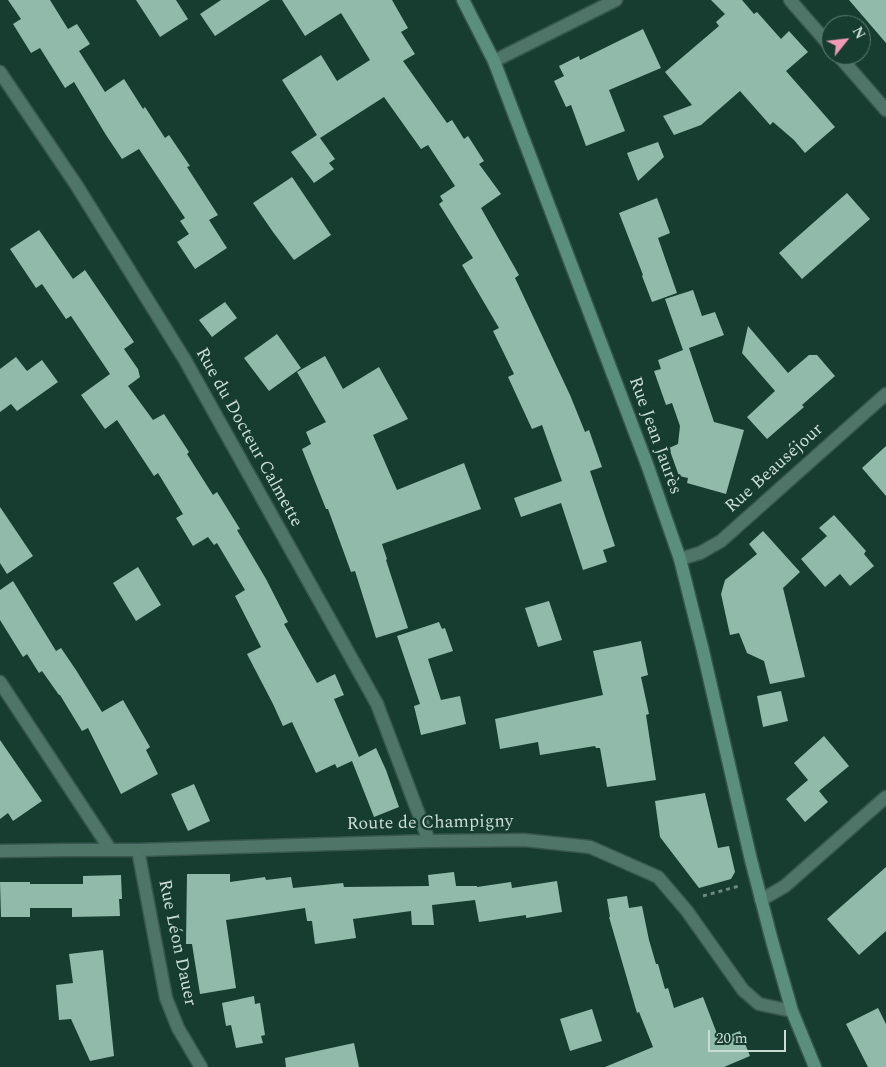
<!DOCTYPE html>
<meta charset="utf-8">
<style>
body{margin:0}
#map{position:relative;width:886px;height:1067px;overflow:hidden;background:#173d31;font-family:Spectral,serif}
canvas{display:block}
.north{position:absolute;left:821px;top:15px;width:50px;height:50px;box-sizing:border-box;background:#173d31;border:1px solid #5e7d73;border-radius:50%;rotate:61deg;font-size:14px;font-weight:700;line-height:20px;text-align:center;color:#c9ddd5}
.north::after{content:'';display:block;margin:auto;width:18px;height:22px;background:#f09ab5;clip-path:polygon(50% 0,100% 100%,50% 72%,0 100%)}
.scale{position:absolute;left:708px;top:1030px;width:78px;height:22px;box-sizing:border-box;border:2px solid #c9ddd5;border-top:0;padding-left:6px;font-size:15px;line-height:18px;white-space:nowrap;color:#c9ddd5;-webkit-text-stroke:4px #173d31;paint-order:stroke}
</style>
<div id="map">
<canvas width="886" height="1067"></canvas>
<div class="north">N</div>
<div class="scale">20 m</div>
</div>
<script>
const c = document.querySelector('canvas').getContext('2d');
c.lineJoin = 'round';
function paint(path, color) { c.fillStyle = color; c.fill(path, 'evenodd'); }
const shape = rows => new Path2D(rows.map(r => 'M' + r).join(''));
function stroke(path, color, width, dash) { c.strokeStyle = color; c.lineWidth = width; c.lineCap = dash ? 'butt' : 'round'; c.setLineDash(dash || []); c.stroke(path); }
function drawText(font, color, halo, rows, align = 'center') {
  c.font = font + ' Spectral,serif'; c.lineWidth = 5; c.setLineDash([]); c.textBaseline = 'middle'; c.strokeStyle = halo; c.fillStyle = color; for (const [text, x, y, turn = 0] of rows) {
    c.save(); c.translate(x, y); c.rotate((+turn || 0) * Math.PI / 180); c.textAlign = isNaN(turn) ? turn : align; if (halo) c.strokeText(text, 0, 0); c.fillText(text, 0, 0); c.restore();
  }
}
const building = shape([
 [8,0,50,0,68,29,77,24,90,44,79,51,105,92,124,79,143,109,145,107,165,138,169,135,190,166,187,167,218,215,209,220,227,248,195,269,177,242,189,234,180,221,185,218,139,149,122,159,106,135,74,82,65,88,40,48,31,53,13,24,21,19],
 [136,0,176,0,188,19,160,37],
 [221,0,270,0,215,36,200,14],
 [282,0,392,0,408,28,401,32,415,54,403,61,447,123,452,120,464,139,468,136,484,161,479,164,501,194,481,208,519,275,515,278,570,395,585,432,589,430,602,467,590,471,615,546,603,550,607,562,583,570,561,503,521,517,514,498,562,481,542,425,532,429,508,377,514,374,493,331,499,328,462,265,473,258,439,204,443,201,440,196,455,186,428,145,421,149,384,97,320,138,335,159,329,163,334,169,314,183,291,152,317,135,282,80,321,55,337,81,370,60,341,13,305,36],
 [711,0,742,0,754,14,757,12,781,39,789,31,808,52,786,71,835,127,805,153,794,140,773,122,770,125,740,91,701,125,674,135,663,116,692,105,665,72,719,26,716,22,725,14],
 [849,0,886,0,886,43],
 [643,29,661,68,609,90,625,131,586,146,571,105,566,107,554,81,564,76,559,66,579,56,580,60],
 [658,142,664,157,638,181,627,153],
 [292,177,331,235,294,260,273,232,253,203],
 [847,193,870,219,802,279,779,253],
 [657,198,670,233,658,238,677,293,652,302,642,276,643,275,619,213],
 [39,230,73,279,85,270,134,342,124,349,138,369,140,377,128,386,153,420,164,414,189,452,187,454,213,495,217,492,240,529,237,530,266,579,288,622,284,624,317,683,335,674,344,695,334,699,359,757,376,748,386,770,399,807,374,817,352,761,337,768,335,764,316,773,292,722,283,726,273,704,247,654,261,647,235,596,245,590,217,543,214,545,208,537,193,546,176,518,183,514,158,473,154,476,117,420,105,429,81,395,110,374,71,316,66,319,42,284,36,288,10,249],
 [693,290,702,316,715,312,724,335,689,348,714,422,744,430,726,494,687,483,688,478,679,476,669,448,678,444,680,426,672,403,666,405,654,371,661,369,658,360,683,350,665,299],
 [225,302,237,318,212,337,199,320],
 [748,326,788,373,809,355,817,355,835,376,802,405,804,407,767,439,747,417,775,391,742,353],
 [277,334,301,368,269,391,244,358],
 [325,356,343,389,379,367,408,419,373,435,397,490,464,463,481,509,382,544,387,559,386,560,408,628,376,638,355,571,351,572,328,509,326,509,302,449,311,444,306,432,326,422,297,372],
 [16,357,27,371,42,360,58,382,17,411,11,404,0,412,0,369],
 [886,446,886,496,862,468],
 [0,507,33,556,7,574,0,563],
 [834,515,866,551,864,554,874,566,850,586,840,574,825,587,801,559,827,536,819,528],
 [763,531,800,572,783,588,805,677,770,684,764,661,747,653,739,633,730,635,721,594,725,580,757,554,749,544],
 [138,567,161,605,136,621,113,583],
 [13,581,56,651,61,648,76,670,102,712,123,700,150,747,146,750,158,774,121,794,88,728,82,731,60,695,59,695,42,671,39,673,27,654,23,657,0,620,0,590],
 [549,601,562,640,538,647,525,608],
 [439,622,442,629,445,628,453,651,428,659,441,700,460,696,466,724,421,735,414,706,420,704,397,636],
 [641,641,648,675,641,677,649,714,646,715,656,780,607,787,600,748,596,748,595,746,540,755,538,742,500,749,495,719,603,695,593,651],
 [781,691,788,721,763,727,757,696],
 [824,736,849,766,819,791,828,802,805,822,786,799,808,780,794,763],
 [0,740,42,801,13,821,8,813,0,819],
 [194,784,210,821,188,831,171,794],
 [705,793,718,848,729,846,735,872,731,879,699,888,660,837,655,801],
 [886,867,886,931,859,955,827,919],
 [454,872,456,886,477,886,477,887,511,882,512,888,557,881,562,912,526,918,526,915,479,922,475,900,432,905,434,925,412,925,411,911,353,919,356,938,315,944,312,921,307,921,305,908,226,920,236,988,200,994,192,944,186,944,187,874,230,874,230,882,265,877,266,880,291,877,293,888,343,883,344,887,429,886,428,875],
 [121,875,122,899,119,899,120,916,72,917,72,908,30,908,30,917,1,917,0,882,30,882,30,884,83,884,83,876],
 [627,896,629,908,642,906,649,940,656,964,658,964,665,989,668,988,674,1008,703,997,719,1039,740,1031,750,1056,724,1067,605,1067,653,1047,639,1012,637,1013,609,917,610,917,607,899],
 [103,950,114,1056,90,1061,71,1019,59,1020,56,985,73,983,69,954],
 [254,996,255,1004,260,1003,265,1035,261,1036,263,1043,236,1048,231,1025,226,1026,222,1003],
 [878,1008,886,1024,886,1067,868,1067,846,1024],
 [592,1009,602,1041,570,1051,560,1019],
 [354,1043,359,1067,286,1067,285,1058]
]);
const path = shape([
 [703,896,739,886]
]);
const street = shape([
 [790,0,831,47],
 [838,55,886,110],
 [494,61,616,0],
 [0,72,77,186,185,360,377,704,429,841],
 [680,559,700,553,721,541,886,394],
 [0,682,110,849],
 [138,850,166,998,178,1028,201,1067],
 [0,851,68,850,138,850,429,841,524,840,590,847,658,877,687,911,743,990,759,1004,792,1011],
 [761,900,785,886,886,797]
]);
const secondary = shape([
 [463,0,494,61,648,467,680,559,703,651,751,860,772,941,792,1011,815,1067]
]);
const streetNames = [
 ["Rue Jean Jaurès",654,436,70],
 ["Rue du Docteur Calmette",248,438,61],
 ["Rue Beauséjour",775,469,-42],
 ["Route de Champigny",430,824,-1],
 ["Rue Léon Dauer",176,943,78]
];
paint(building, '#91baab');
stroke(street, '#38574e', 15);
stroke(secondary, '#38574e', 15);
stroke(path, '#6c8a80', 3, [4, 4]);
stroke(street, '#4f7568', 12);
stroke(secondary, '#5a8e7d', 12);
drawText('18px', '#c9ddd5', '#173d31', streetNames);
</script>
